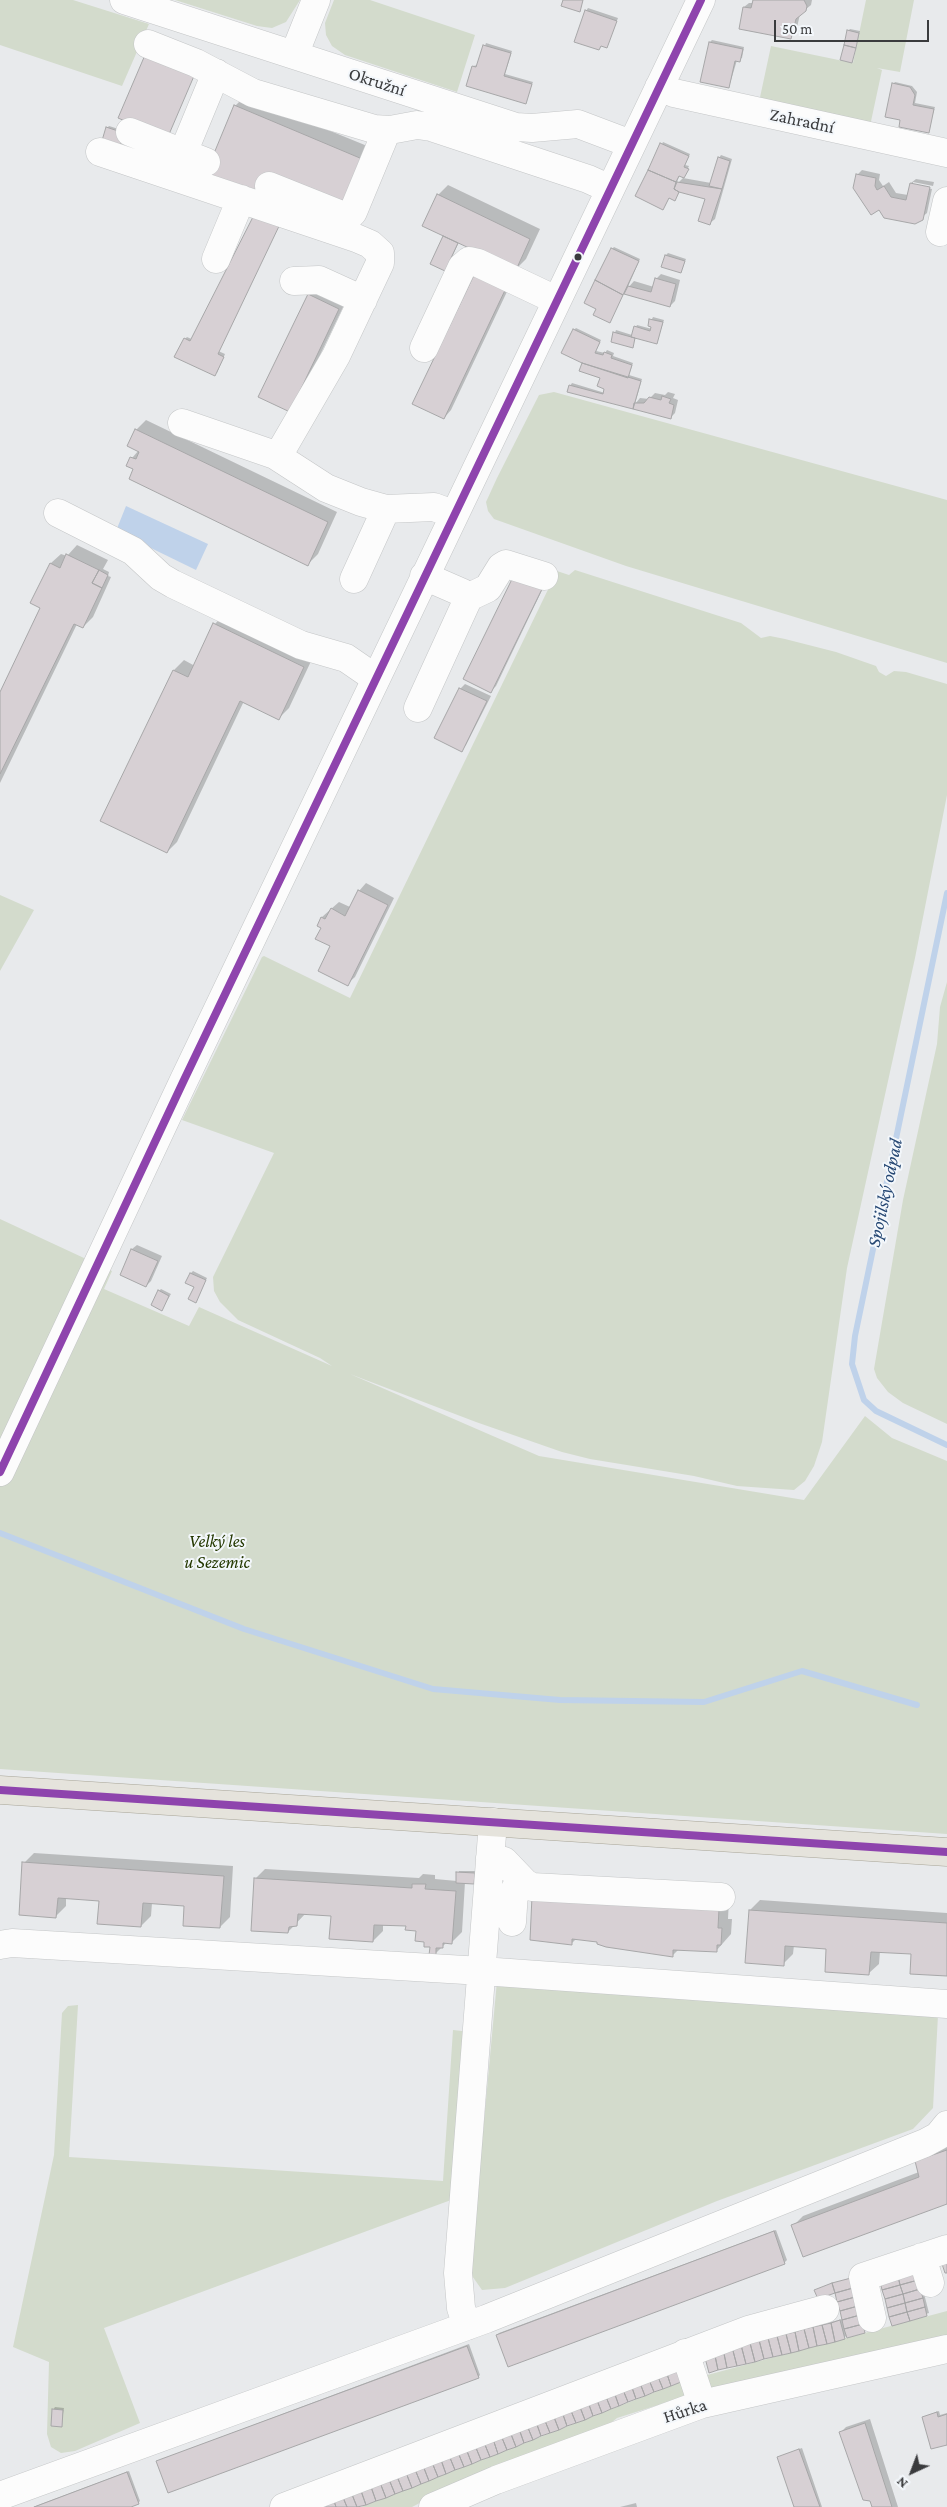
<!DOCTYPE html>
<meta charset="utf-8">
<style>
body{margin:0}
#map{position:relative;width:947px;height:2507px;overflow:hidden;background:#e8eaec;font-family:"Crimson Pro",serif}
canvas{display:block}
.north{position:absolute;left:887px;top:2447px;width:50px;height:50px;-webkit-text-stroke:4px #f3f7fb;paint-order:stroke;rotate:223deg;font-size:14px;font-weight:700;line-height:20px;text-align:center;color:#3a3b3d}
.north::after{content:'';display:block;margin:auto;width:18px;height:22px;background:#3a3b3d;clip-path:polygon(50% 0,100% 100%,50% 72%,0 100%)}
.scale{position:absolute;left:774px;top:20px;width:155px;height:22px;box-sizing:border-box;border:2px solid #3a3b3d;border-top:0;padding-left:6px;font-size:15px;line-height:18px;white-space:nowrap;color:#3a3b3d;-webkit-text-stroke:4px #f3f7fb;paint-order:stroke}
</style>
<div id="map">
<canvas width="947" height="2507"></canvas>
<div class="north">N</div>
<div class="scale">50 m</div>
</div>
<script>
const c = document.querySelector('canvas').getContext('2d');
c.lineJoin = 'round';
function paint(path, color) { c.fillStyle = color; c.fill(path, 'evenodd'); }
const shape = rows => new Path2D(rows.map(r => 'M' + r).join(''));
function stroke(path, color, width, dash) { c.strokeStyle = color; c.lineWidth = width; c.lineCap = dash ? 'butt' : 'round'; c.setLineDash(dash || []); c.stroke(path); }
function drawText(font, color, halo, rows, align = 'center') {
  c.font = font + ' "Crimson Pro",serif'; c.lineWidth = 4; c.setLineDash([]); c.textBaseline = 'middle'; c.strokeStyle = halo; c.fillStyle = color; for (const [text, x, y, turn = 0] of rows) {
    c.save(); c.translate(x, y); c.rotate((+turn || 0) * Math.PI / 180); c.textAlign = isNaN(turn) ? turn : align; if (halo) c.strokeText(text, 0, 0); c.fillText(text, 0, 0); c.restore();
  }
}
const green = shape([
 [0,0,73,0,149,24,122,86,0,45],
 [175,0,300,0,286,22,272,28,257,26],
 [334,0,370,0,475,35,457,92,345,55,332,46,326,35,325,23],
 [866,0,914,0,900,72,877,68,882,70,870,126,759,102,771,46,853,63],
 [554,392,947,500,947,663,626,566,494,519,488,511,486,502,497,478,539,395],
 [575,570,741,623,761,638,770,636,785,639,836,652,876,666,879,672,886,676,894,671,906,672,947,684,947,795,915,958,847,1268,822,1442,814,1466,805,1481,794,1490,737,1486,694,1476,590,1459,562,1452,476,1422,350,1374,539,1456,804,1500,865,1416,892,1438,947,1461,947,1834,0,1769,0,1219,112,1271,104,1289,189,1326,199,1307,332,1366,320,1358,238,1320,220,1302,214,1291,213,1277,274,1153,182,1120,262,957,264,956,350,998,557,571,569,575],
 [0,895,34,910,0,971],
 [947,982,947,1424,903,1403,888,1392,877,1378,874,1369,903,1200,937,1044,940,1007],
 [497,1981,938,2015,933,2108,913,2129,717,2201,505,2288,482,2290,470,2273],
 [78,2005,69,2157,443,2181,453,2030,471,2032,451,2200,104,2328,140,2423,75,2451,61,2453,51,2447,47,2434,49,2362,13,2347,54,2155,62,2013,68,2006],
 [947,2311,947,2344,671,2401,617,2418,602,2430,439,2493,412,2507,361,2507,681,2382]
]);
const water = shape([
 [126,506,208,544,196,570,116,531]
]);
const shadow = shape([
 [754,0,812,0,811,5,800,14,796,32,791,37,744,7,749,3,754,3],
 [588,8,618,18,607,46,602,45,599,49,586,11],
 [850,29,860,31,852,62,848,31],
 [712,40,744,47,742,58,737,60,729,87,710,42],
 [486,43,512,51,505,74,533,82,525,103,473,66,478,65],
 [895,82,912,86,917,92,915,103,935,107,928,131,902,119,893,84],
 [245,96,377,150,358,196,235,106],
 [109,126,125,131,120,146,107,128],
 [663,142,690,154,685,165,689,166,683,178,711,183,719,158,721,155,732,159,715,219,710,223,706,198,680,191,675,200,669,197,665,206,637,196],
 [680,175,684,177,676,185,678,179],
 [862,170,880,174,879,180,883,186,889,182,896,193,908,195,911,183,916,179,934,182,933,186,913,182,913,185,932,189,927,213,915,223,857,175],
 [448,185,540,229,526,259,516,269,459,242,447,268,432,264,445,235,438,195],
 [614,247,640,259,627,289,634,281,654,287,656,279,661,274,680,280,675,301,670,306,624,293,610,322,612,249],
 [668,253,686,259,681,272,666,255],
 [513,279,451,410,444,418,414,403],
 [316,287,346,301,297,403,260,396,309,294],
 [653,317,664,320,657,342,636,337,632,346,612,341,616,330,632,335,637,325,652,329,653,327,649,325],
 [576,328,601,340,596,351,605,353,607,350,614,353,613,356,633,363,629,375,642,379,635,404,640,398,649,399,655,393,665,395,668,392,675,394,673,398,678,400,675,413,670,418,570,386,572,383,605,393,606,388,602,378,583,363,574,330],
 [187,337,225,354,217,373,185,339],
 [146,420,337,512,318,554,308,564,135,468,132,458,139,450,136,430],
 [77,545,108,560,103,569,109,572,108,576,111,577,93,617,83,627,77,624,0,783,0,695,42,607,32,602,51,563,61,554,67,556],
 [520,569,546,582,496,686,491,691],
 [224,614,313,657,289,708,279,718,244,701,177,842,167,852,102,820,174,670,184,660,195,666,215,624],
 [465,684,491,696,466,745,462,750,436,738,460,689],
 [366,883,394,898,355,977,347,984,332,945,322,927,319,925,322,917,339,902,350,907,359,891],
 [137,1245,162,1256,151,1281,146,1286,121,1275,132,1249],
 [193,1271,207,1278,197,1299,191,1273],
 [161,1289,171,1294,162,1309,159,1291],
 [34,1853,233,1866,230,1917,220,1927,185,1905,152,1903,151,1916,141,1926,100,1900,66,1897,66,1906,56,1916,24,1863],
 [265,1869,419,1878,423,1874,435,1875,435,1879,457,1881,459,1871,476,1871,474,1882,465,1882,462,1932,452,1942,447,1942,435,1954,417,1930,407,1925,383,1924,383,1931,373,1941,332,1915,306,1913,288,1932,255,1879],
 [729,1899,728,1919,732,1919,731,1934,716,1951,679,1949,672,1956,577,1938,571,1944,531,1939],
 [760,1900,947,1913,947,1975,913,1953,880,1951,879,1964,869,1973,828,1948,794,1945,793,1954,783,1964,750,1910],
 [947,2144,947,2203,793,2226,803,2216,919,2172,926,2152],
 [776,2230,787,2260,785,2262,508,2365,497,2335,499,2333],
 [918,2270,929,2313,893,2324],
 [853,2277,866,2330,864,2332,847,2335,844,2338,707,2352,843,2319,836,2291,818,2289],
 [469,2344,480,2375,478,2377,157,2461],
 [55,2407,64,2408,61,2426,53,2410],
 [939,2411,940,2415,947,2413,947,2443,923,2417],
 [870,2419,898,2507,873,2507,871,2500,867,2501,841,2432,846,2427],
 [802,2448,822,2507,795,2507,778,2457],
 [129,2471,140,2501,138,2503,128,2507,33,2507],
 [636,2503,637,2507,620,2507]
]);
const stream = shape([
 [947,893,855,1336,852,1364,864,1400,876,1411,947,1445],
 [0,1533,244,1629,433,1689,560,1700,704,1702,802,1671,917,1705]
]);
const building = shape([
 [563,0,583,0,580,12,561,6,563,0],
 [753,0,804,0,807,6,806,11,796,19,791,39,739,29,743,7,751,8,753,0],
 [585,10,617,21,607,48,601,46,599,50,574,42,585,10],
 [847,30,859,33,856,48,844,45,847,30],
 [709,42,743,49,740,62,735,61,729,88,700,82,709,42],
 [483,45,511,53,504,76,532,84,526,104,466,86,472,66,476,67,483,45],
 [844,45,856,48,852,63,840,60,844,45],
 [148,48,197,69,167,139,118,118,148,48],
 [892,83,910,87,915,95,913,105,934,109,929,133,899,127,900,120,885,117,892,83],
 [234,105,367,161,348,208,259,198,203,180,234,105],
 [106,127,124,133,119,150,101,144,106,127],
 [660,143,689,156,684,167,689,169,684,178,679,176,676,182,648,170,660,143],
 [718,157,730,161,722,189,709,186,718,157],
 [648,170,676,182,674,189,679,192,675,201,669,198,663,210,635,196,648,170],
 [856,174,876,178,875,186,877,190,884,186,891,197,906,200,910,183,930,187,923,220,915,224,884,218,879,210,871,215,853,188,856,174],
 [677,182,722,189,710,225,698,221,705,199,679,192,674,189,677,182],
 [437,194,530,239,516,270,422,226,437,194],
 [256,211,281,222,218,354,224,357,215,376,174,357,184,338,190,341,256,211],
 [443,236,458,243,445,271,430,264,443,236],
 [611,248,639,261,623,295,595,280,611,248],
 [665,255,685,261,681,273,661,267,665,255],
 [476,271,507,286,444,419,412,404,476,271],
 [655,278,676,284,670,307,624,294,628,286,651,292,655,278],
 [595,280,623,295,610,323,593,315,596,309,584,303,595,280],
 [308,294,339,309,290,412,258,397,308,294],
 [649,319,663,322,657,344,631,337,634,326,650,331,651,327,648,326,649,319],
 [573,329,600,342,595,353,603,355,604,352,612,355,611,358,632,365,628,378,582,363,561,353,573,329],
 [613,332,635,338,633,348,611,342,613,332],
 [582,363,641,381,633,409,567,392,569,385,603,394,604,389,597,386,600,378,579,371,582,363],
 [662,396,671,399,669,403,674,405,671,419,633,409,634,403,644,403,649,397,661,400,662,396],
 [135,429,328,522,308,566,129,479,133,469,126,466,130,457,136,459,139,452,127,446,135,429],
 [66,554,99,570,92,583,102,588,83,628,74,624,0,774,0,692,40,608,30,603,50,563,60,568,66,554],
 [99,570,108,575,102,588,92,583,99,570],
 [515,573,543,587,491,693,463,679,515,573],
 [213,623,304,667,279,720,240,701,167,853,100,821,173,670,188,677,213,623],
 [459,688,487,701,462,752,434,738,459,688],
 [358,890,388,905,348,986,318,971,330,946,315,939,321,928,317,926,321,917,325,919,331,908,345,916,358,890],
 [131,1249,158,1261,146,1287,120,1275,131,1249],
 [190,1273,206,1280,196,1303,188,1299,194,1287,185,1283,190,1273],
 [158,1290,169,1296,162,1311,151,1305,158,1290],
 [22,1862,224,1876,220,1928,183,1926,184,1906,143,1903,141,1927,97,1924,99,1901,58,1898,56,1918,19,1915,22,1862],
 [456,1872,475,1873,474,1884,456,1883,456,1872],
 [254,1878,412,1888,412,1884,426,1884,425,1889,456,1891,452,1944,443,1943,443,1948,436,1948,436,1955,429,1955,430,1947,424,1947,424,1942,415,1941,416,1931,405,1930,406,1926,374,1925,373,1942,329,1939,331,1916,298,1914,297,1926,289,1927,288,1933,251,1931,254,1878],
 [532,1896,719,1909,718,1928,722,1928,721,1945,717,1945,717,1952,673,1950,673,1957,606,1947,597,1944,597,1942,572,1939,572,1945,530,1940,532,1896],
 [749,1910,947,1923,947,1976,910,1974,911,1954,871,1952,869,1975,825,1972,826,1949,785,1946,784,1966,745,1963,749,1910],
 [947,2150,947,2204,803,2257,791,2225,919,2177,915,2161,947,2150],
 [774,2231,785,2264,508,2367,496,2335,774,2231],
 [947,2263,947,2273,945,2273,942,2264,947,2263],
 [916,2271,918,2280,900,2285,898,2276,916,2271],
 [898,2276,900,2285,882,2290,880,2281,898,2276],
 [851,2278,853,2288,835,2293,832,2283,851,2278],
 [918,2280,920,2289,903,2294,900,2285,918,2280],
 [832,2283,835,2293,818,2299,814,2290,832,2283],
 [900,2285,903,2294,885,2299,882,2290,900,2285],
 [853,2288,855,2297,837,2302,835,2293,853,2288],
 [920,2289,923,2298,905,2303,903,2294,920,2289],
 [903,2294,905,2303,887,2308,885,2299,903,2294],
 [855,2297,858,2306,840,2311,837,2302,855,2297],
 [923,2298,925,2307,907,2312,905,2303,923,2298],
 [905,2303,907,2312,889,2317,887,2308,905,2303],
 [858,2306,860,2315,842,2320,840,2311,858,2306],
 [925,2307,927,2316,910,2321,907,2312,925,2307],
 [907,2312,910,2321,892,2326,889,2317,907,2312],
 [860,2315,863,2324,844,2329,842,2320,860,2315],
 [840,2320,845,2339,835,2342,831,2323,840,2320],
 [831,2323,835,2342,827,2344,822,2325,831,2323],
 [863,2324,865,2333,847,2338,844,2329,863,2324],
 [822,2325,827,2344,817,2346,813,2327,822,2325],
 [813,2327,817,2346,809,2348,804,2329,813,2327],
 [804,2329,809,2348,799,2351,795,2332,804,2329],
 [795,2332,799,2351,791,2353,786,2334,795,2332],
 [786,2334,791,2353,782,2355,777,2336,786,2334],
 [777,2336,782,2355,773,2357,768,2338,777,2336],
 [768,2338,773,2357,764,2359,759,2340,768,2338],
 [759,2340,764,2359,755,2362,750,2343,759,2340],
 [750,2343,755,2362,746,2364,741,2345,750,2343],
 [741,2345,746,2364,737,2366,732,2347,741,2345],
 [467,2346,479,2378,168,2493,156,2461,467,2346],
 [732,2347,737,2366,727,2368,723,2349,732,2347],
 [723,2349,727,2368,718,2370,714,2351,723,2349],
 [714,2351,718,2370,709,2373,704,2354,714,2351],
 [674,2364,681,2382,671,2386,665,2368,674,2364],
 [665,2368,671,2386,663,2389,656,2372,665,2368],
 [656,2372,663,2389,654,2392,647,2375,656,2372],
 [647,2375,654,2392,645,2396,638,2378,647,2375],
 [638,2378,645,2396,636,2399,630,2382,638,2378],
 [630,2382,636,2399,628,2402,621,2385,630,2382],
 [621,2385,628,2402,619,2406,613,2389,621,2385],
 [613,2389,619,2406,611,2409,604,2392,613,2389],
 [604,2392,611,2409,602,2413,595,2395,604,2392],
 [595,2395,602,2413,593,2416,587,2399,595,2395],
 [587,2399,593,2416,585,2420,578,2402,587,2399],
 [578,2402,585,2420,576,2423,569,2406,578,2402],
 [569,2406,576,2423,567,2426,561,2409,569,2406],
 [52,2409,63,2410,62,2427,51,2426,52,2409],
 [561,2409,567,2426,559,2430,552,2412,561,2409],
 [552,2412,559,2430,550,2433,543,2416,552,2412],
 [937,2412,938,2417,947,2414,947,2445,931,2449,922,2417,937,2412],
 [543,2416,550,2433,541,2436,535,2419,543,2416],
 [535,2419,541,2436,533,2440,526,2423,535,2419],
 [526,2423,533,2440,524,2443,518,2426,526,2423],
 [865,2423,892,2507,872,2507,870,2501,863,2500,839,2432,865,2423],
 [518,2426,524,2443,516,2447,509,2429,518,2426],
 [509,2429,516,2447,507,2450,500,2433,509,2429],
 [500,2433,507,2450,498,2454,492,2436,500,2433],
 [492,2436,498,2454,490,2457,483,2440,492,2436],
 [483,2440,490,2457,481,2460,474,2443,483,2440],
 [474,2443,481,2460,472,2464,465,2446,474,2443],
 [465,2446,472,2464,464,2467,457,2450,465,2446],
 [799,2449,820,2507,794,2507,777,2457,799,2449],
 [457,2450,464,2467,455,2470,448,2453,457,2450],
 [448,2453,455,2470,446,2474,440,2457,448,2453],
 [440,2457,446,2474,438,2477,431,2460,440,2457],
 [431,2460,438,2477,429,2481,422,2463,431,2460],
 [422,2463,429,2481,421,2484,414,2467,422,2463],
 [414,2467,421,2484,412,2488,405,2470,414,2467],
 [405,2470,412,2488,403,2491,396,2474,405,2470],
 [127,2472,139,2504,131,2507,34,2507,127,2472],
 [396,2474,403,2491,395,2494,388,2477,396,2474],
 [388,2477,395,2494,386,2498,379,2480,388,2477],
 [379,2480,386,2498,376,2501,370,2484,379,2480],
 [370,2484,376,2501,366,2505,360,2488,370,2484],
 [360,2488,366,2505,357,2507,351,2492,360,2488],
 [351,2492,357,2507,347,2507,342,2495,351,2492],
 [342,2495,347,2507,336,2507,333,2498,342,2495],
 [333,2498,336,2507,326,2507,324,2502,333,2498]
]);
const minor = shape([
 [124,0,516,127,532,128,578,124,631,144],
 [148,44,196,63,253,93,374,129,390,130,417,125,431,127,588,179,610,189],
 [294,55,316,0],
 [659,87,674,93,947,153],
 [130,132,206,162],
 [100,152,356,238,370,244,380,253,380,263,336,356,278,456],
 [183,153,216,73],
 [269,186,344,216,349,216,353,212,387,130],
 [940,232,947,201],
 [216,259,241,199],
 [294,281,319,280,363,300],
 [424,348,462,267,469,261,478,263,556,300],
 [182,423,275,455,326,488,361,502,386,509,434,507,453,514],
 [58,513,133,551,161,577,173,584,301,645,346,658,375,678],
 [354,579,386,509],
 [467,598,488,588,501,567,506,564,544,576],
 [418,708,467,601,463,593,424,576],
 [0,1472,184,1080,701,0],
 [490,1858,504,1861,525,1883,532,1887,721,1897],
 [512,1922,514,1892,520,1878],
 [0,1945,12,1943,482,1971,947,2004],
 [922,2257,930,2283],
 [872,2318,863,2277,947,2249],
 [467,2326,461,2308,458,2273,493,1822],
 [685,2353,702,2404],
 [0,2496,486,2319,925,2143,938,2136,947,2125],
 [284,2507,748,2330,825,2309],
 [433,2507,496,2480,702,2404,947,2349]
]);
const major = shape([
 [0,1790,947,1852]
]);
const bus1 = shape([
 [0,1472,184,1080,701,0],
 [0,1790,947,1852]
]);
const markers = [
 [578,257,4.5,"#3a3b3d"]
];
const streetNames = [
 ["Okružní",377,82,18],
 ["Zahradní",802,121,12],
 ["Hůrka",685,2411,-18]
];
const parkNames = [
 ["Velký les",217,1541],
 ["u Sezemic",217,1562]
];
const waterNames = [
 ["Spojilský odpad",885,1193,-78]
];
paint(green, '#d3dbcc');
paint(water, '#bfd2ea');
paint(shadow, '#0003');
stroke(stream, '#bfd2ea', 6);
paint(building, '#d7d0d4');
stroke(building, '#a7a7a8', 1);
stroke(minor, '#c4c6c7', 29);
stroke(major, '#a8a598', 29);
stroke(minor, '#fcfcfc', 28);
stroke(major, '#e5e3dc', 28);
stroke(bus1, '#8e44ad', 8);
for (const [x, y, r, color] of markers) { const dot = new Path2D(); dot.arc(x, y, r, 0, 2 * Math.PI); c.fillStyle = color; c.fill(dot); stroke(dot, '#f3f7fb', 2); }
drawText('18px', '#3a3b3d', '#f3f7fb', streetNames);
drawText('italic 18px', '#243800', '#f3f7fb', parkNames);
drawText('italic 19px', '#254773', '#f3f7fb', waterNames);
</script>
